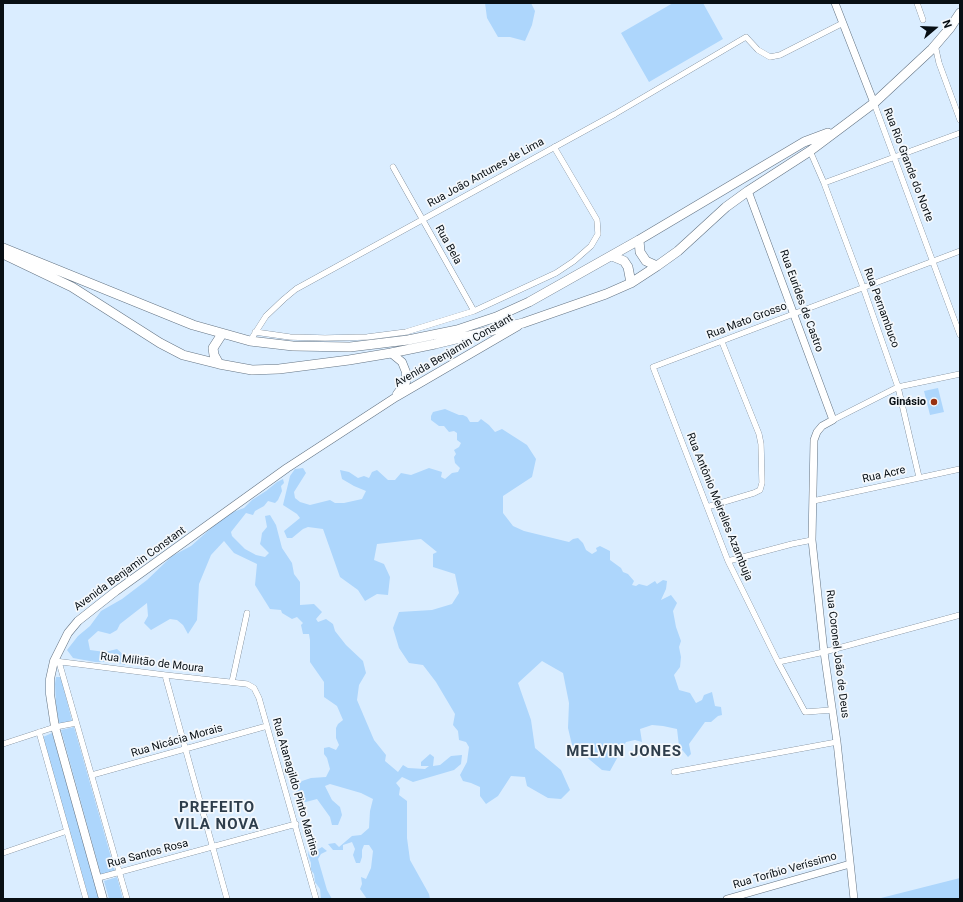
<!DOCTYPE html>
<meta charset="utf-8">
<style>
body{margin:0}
#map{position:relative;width:963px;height:902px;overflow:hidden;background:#daedff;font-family:Roboto,sans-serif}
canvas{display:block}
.frame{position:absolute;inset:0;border:4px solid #080f14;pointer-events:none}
.north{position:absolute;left:915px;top:8px;width:40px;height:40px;-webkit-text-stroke:3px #f4f8fc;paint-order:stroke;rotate:71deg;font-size:11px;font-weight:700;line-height:16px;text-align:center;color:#080f14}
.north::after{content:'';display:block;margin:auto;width:14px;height:18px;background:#080f14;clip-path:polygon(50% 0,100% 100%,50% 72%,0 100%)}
</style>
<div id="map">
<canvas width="963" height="902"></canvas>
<div class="frame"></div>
<div class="north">N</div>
</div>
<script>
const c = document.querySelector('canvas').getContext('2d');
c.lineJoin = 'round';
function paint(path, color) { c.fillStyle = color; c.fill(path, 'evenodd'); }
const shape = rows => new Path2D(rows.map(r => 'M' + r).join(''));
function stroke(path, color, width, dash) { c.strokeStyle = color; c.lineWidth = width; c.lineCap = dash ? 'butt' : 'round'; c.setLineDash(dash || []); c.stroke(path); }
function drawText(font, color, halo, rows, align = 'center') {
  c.font = font + ' Roboto,sans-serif'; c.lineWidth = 3.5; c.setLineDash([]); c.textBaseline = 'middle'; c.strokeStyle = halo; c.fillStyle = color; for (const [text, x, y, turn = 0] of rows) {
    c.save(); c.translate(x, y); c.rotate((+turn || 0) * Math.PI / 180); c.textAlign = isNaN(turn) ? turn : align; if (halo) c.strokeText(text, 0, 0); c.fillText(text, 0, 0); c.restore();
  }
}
const green = shape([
 [485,3,531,3,535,11,532,25,525,41,510,37,498,37,487,18],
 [673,3,703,3,723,39,649,82,621,33],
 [938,388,944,412,930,415,924,391],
 [445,409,459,415,463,415,467,417,470,422,478,422,481,419,489,425,495,432,502,429,527,445,536,459,532,477,503,496,503,513,513,526,524,531,569,542,573,539,578,538,583,543,586,550,592,554,597,551,596,548,600,546,610,551,610,560,621,568,623,572,628,574,634,581,632,585,636,586,639,584,647,586,655,581,657,584,663,580,667,581,666,589,661,600,671,595,677,603,673,611,676,627,681,641,679,647,681,657,680,667,674,675,679,690,690,693,696,703,702,700,704,695,712,692,715,706,721,707,722,715,718,716,711,722,705,722,689,744,691,754,688,757,679,746,677,729,663,726,652,725,640,729,642,742,635,740,626,742,610,771,602,770,572,745,568,728,569,703,563,673,542,661,518,683,531,720,535,748,561,770,570,790,561,799,548,798,527,786,525,777,511,776,498,796,486,804,480,796,480,787,471,783,463,781,460,775,467,762,469,747,466,742,459,740,458,731,453,725,455,714,436,682,423,665,409,663,399,648,393,628,399,612,432,610,452,604,459,593,455,574,433,567,433,554,437,552,421,539,377,544,374,560,384,564,390,577,388,595,377,594,365,601,358,590,340,577,323,529,308,527,303,529,292,538,287,538,284,531,300,518,297,514,283,505,290,476,295,469,303,468,306,473,294,492,295,498,300,502,310,505,330,500,335,503,344,503,362,499,366,491,354,486,342,479,340,470,349,472,358,478,364,476,369,478,372,472,377,470,388,480,395,480,401,473,411,475,429,468,442,472,441,477,445,479,452,473,458,472,460,468,455,463,454,457,456,454,454,450,459,447,461,443,457,440,457,433,454,431,449,432,444,426,439,426,431,420,431,416,433,412],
 [283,479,284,483,281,486,282,491,278,500,275,503,268,501,264,506,255,511,253,515,246,513,231,532,232,536,245,549,256,555,265,557,269,553,260,544,261,540,262,533,267,527,265,516,270,515,276,525,282,548,292,563,294,574,300,582,300,605,314,604,322,612,316,619,318,622,326,619,333,624,335,631,346,645,363,661,366,673,359,685,357,700,374,740,386,755,385,761,398,772,403,765,408,768,425,769,429,766,421,766,421,762,430,754,434,757,433,766,440,765,451,756,462,755,461,764,454,770,413,782,402,777,396,783,400,788,399,795,407,801,407,838,410,860,429,894,430,899,367,899,360,889,362,884,361,877,366,879,371,868,373,851,369,845,364,845,362,850,362,857,360,863,356,863,353,855,355,849,352,842,343,845,343,850,333,850,328,844,335,843,339,847,352,836,361,835,369,828,370,811,373,799,361,793,330,784,325,786,332,800,340,807,342,815,338,825,332,825,330,817,317,799,306,802,300,801,295,788,302,781,311,778,326,777,330,769,327,758,324,754,324,748,329,747,336,750,339,745,336,738,336,728,338,724,343,720,337,706,324,697,324,682,310,662,310,640,309,634,303,634,301,625,303,623,297,617,292,619,282,613,281,610,270,609,255,585,257,564,234,553,224,541,211,555,199,584,197,620,188,634,183,625,177,620,170,619,151,630,144,623,148,616,147,603,120,624,117,630,110,634,98,631,88,640,90,650,105,652,117,649,127,658,125,665,115,662,95,662,73,658,67,650,78,636,90,626,101,611,122,599,147,580,172,556,191,546,218,522,233,512,244,508,252,500,266,491,277,482],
 [56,677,61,677,72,721,59,724,56,704,55,684],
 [74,727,115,871,101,875,61,730],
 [52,733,100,899,89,899,43,737],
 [322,847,327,851,321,854,318,859,327,890,332,899,321,899,320,889,315,882,314,874,311,870,311,863,308,855,309,850,317,850],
 [117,877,123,899,109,899,104,881],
 [960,878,960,899,877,899]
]);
const minor = shape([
 [917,3,923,20],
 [935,45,939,63,960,120],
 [874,103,960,335],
 [810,151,824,183,863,287,898,387,919,477],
 [393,167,474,311],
 [824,183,960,133],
 [255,332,290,337,325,338,367,337,406,332,474,311,556,273,574,261,591,246,598,234,597,220,554,147],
 [250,341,266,316,284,299,296,289,615,114,746,37,758,50,770,57,780,55,843,23],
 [833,420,898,387,960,374],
 [813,501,960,469],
 [707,507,754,493,760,490,762,483,761,444,759,434,722,342],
 [728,561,792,544,812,540],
 [54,661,165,675,247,684,254,688,259,698,316,899],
 [59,662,127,899],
 [778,662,824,652,960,615],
 [165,675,227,899],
 [232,682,247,613],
 [832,710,805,712,778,662,728,561,653,367,960,251],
 [39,732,86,899],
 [3,744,55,727,76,723],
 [674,772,837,742],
 [92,775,267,726],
 [3,853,67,831],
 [98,878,296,824]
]);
const tertiary = shape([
 [835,3,874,103],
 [748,191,833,420,822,426,817,432,814,440,812,540,824,652,837,742,854,899],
 [727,899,850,864]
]);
const secondary = shape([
 [391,353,402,362,406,372,406,382,397,394],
 [103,899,55,727,50,694,50,679,54,661,68,633,78,621,116,591,287,468,396,397,518,326]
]);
const primary = shape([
 [639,240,640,252,646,261,657,266],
 [3,248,193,325,250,341,293,346,350,347,408,340,457,330,496,317,529,302,639,240,804,142,828,133],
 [3,254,72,287,160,343,183,355,219,364,252,370,279,369,349,360,391,353,435,344,523,323,606,294,631,283,657,266,678,251,726,207,748,191,810,151,874,103,932,49,950,28,960,13],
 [612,256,624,261,628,267,631,283],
 [219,364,214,355,213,348,222,334]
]);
const markers = [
 [934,402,4,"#983111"]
];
const streetNames = [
 ["Rua Rio Grande do Norte",908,165,69],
 ["Rua João Antunes de Lima",486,173,-29],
 ["Rua Bela",448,245,61],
 ["Rua Eurides de Castro",801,301,70],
 ["Rua Pernambuco",881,308,70],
 ["Rua Mato Grosso",747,321,-21],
 ["Avenida Benjamin Constant",454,351,-30],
 ["Rua Acre",884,475,-13],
 ["Rua Antônio Meirelles Azambuja",719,507,68],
 ["Avenida Benjamin Constant",130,569,-36],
 ["Rua Coronel João de Deus",837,654,83],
 ["Rua Militão de Moura",152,663,7],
 ["Rua Nicácia Morais",177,741,-16],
 ["Rua Atanagildo Pinto Martins",295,787,74],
 ["Rua Santos Rosa",148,854,-15],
 ["Rua Toríbio Veríssimo",785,871,-16]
];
const poiNames = [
 ["Ginásio",926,402]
];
const districtNames = [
 ["MELVIN JONES",624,752],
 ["PREFEITO",217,808],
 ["VILA NOVA",217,825]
];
paint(green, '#add6fc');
stroke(minor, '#647484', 6);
stroke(tertiary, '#647484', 8);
stroke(secondary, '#647484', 9);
stroke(primary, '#647484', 10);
stroke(minor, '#fff', 5.5);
stroke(tertiary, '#fff', 7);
stroke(secondary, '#fff', 8);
stroke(primary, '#fff', 9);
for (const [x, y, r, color] of markers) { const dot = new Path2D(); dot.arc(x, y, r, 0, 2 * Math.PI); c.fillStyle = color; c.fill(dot); stroke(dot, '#f4f8fc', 1.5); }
drawText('11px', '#080f14', '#f4f8fc', streetNames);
drawText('bold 11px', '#080f14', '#f4f8fc', poiNames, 'right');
c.letterSpacing = '1px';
drawText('bold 15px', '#2e3d4b', '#f4f8fc', districtNames);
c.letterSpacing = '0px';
</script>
